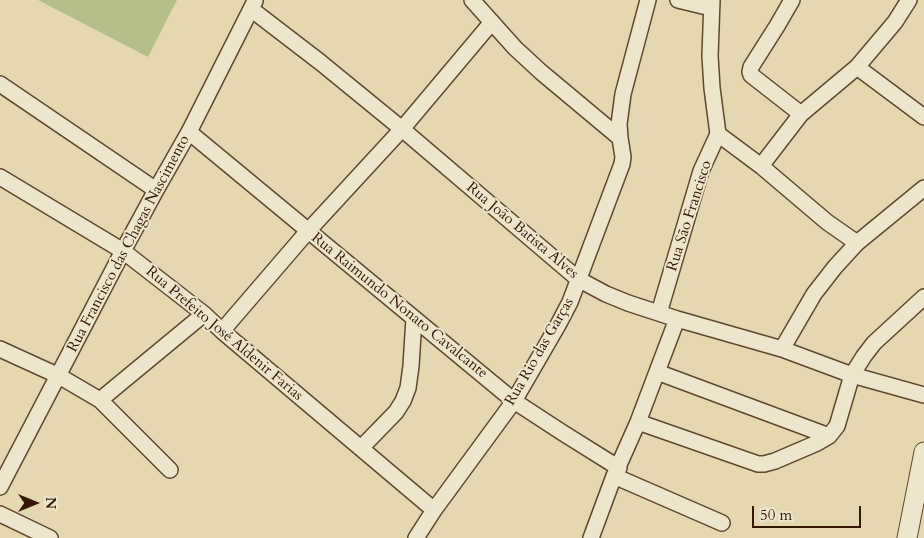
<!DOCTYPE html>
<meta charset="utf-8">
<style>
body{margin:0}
#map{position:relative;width:924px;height:538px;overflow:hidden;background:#e5d8b1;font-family:Cardo,serif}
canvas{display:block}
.north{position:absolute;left:10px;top:478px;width:50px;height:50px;-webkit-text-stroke:4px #eee6cc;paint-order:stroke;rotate:90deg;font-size:14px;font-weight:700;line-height:20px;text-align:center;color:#351703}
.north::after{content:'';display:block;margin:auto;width:18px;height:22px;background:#351703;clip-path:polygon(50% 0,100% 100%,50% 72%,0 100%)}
.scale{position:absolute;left:752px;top:506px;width:109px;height:22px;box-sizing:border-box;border:2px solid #351703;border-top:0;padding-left:6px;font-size:15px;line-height:18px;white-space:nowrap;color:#351703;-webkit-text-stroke:4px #eee6cc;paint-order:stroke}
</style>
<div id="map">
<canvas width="924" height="538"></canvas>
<div class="north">N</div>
<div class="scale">50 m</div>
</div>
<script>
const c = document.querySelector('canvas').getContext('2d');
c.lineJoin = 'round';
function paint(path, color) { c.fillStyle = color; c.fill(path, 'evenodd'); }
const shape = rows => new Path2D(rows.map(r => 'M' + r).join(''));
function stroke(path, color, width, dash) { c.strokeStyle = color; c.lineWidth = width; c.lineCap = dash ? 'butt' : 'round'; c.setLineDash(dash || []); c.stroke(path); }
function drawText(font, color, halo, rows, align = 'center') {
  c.font = font + ' Cardo,serif'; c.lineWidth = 4; c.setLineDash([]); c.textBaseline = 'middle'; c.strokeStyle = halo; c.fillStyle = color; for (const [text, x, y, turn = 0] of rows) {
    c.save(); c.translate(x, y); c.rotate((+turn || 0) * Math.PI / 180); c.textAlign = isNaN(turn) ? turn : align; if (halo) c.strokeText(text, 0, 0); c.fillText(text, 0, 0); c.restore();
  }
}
const green = shape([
 [38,0,177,0,148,57]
]);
const minor = shape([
 [472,0,515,48,541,72,620,138],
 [678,0,711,8],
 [792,0,777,26,751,67,750,72,751,75,801,114],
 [251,9,320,62,402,129,578,279,606,294,628,303,677,319,782,349,852,375,924,395],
 [857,67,924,117],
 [0,84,156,190],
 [189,132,514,401,563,433,619,468],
 [718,134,761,166,827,222,857,243],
 [761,166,801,114,857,67,895,22,909,0],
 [0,177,123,251,204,314,222,331,434,510],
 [659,313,701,171,718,134,712,88,710,56,712,0],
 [222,331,308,231,402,129,492,22],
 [0,349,59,376,100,400,170,470],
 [782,349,814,294,835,267,857,243,924,188],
 [657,372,829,436],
 [100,400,204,314],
 [638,422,758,464,764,464,775,461,817,443,829,436,837,426,852,375,864,356,874,343,924,297],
 [361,448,396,412,403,401,408,388,411,366,414,318],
 [614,476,722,523],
 [0,487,123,251,156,190,189,132,255,1],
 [0,514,50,538],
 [416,538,434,510,514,401,558,325,570,302,622,164,623,157,620,138,619,124,623,94,648,0],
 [591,538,614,476,638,422,677,319]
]);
const tertiary = shape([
 [907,538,924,452]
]);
const streetNames = [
 ["Rua São Francisco",690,216,-72],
 ["Rua João Batista Alves",522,231,40],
 ["Rua Francisco das Chagas Nascimento",129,244,-62],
 ["Rua Raimundo Nonato Cavalcante",399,306,39],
 ["Rua Prefeito José Aldenir Farias",224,334,40],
 ["Rua Rio das Garças",540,352,-60]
];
paint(green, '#b6be8a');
stroke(minor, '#61472e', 18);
stroke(tertiary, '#61472e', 21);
stroke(minor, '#eee6cc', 15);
stroke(tertiary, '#eee6cc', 19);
drawText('15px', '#351703', '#eee6cc', streetNames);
</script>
